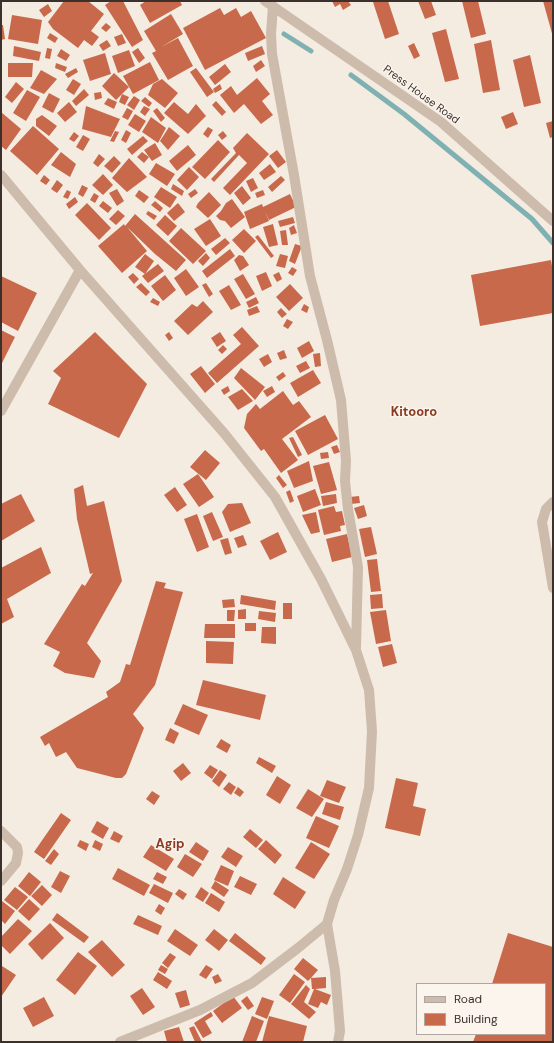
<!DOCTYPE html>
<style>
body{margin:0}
#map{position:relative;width:554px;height:1043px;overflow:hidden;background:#f4ebe1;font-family:"DM Sans",sans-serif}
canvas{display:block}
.frame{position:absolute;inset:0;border:2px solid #3b302b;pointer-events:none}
.legend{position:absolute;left:416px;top:983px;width:130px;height:52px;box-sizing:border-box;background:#fbf5ee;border:1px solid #aea6a0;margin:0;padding:5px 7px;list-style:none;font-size:12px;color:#3b302b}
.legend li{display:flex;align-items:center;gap:8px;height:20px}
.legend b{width:20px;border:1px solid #aea6a0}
</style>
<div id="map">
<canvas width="554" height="1043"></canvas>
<div class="frame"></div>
<ul class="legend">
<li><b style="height:5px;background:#cdbbac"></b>Road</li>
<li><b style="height:11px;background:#c8694b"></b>Building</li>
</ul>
</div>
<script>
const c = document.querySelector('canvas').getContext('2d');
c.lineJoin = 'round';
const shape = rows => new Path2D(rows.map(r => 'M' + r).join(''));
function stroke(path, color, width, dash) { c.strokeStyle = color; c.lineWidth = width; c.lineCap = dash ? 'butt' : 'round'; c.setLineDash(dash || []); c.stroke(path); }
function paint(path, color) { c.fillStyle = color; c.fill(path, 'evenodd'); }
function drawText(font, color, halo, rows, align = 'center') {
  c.font = font + ' "DM Sans",sans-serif'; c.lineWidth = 3; c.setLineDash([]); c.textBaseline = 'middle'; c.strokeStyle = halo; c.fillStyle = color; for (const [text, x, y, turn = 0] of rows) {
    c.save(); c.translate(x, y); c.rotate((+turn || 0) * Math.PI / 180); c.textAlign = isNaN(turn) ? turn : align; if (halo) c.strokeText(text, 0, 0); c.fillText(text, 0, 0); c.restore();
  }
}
const stream = shape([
 [284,34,311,51],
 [351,75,404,114,532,219,553,243]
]);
const building = shape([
 [64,1,88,1,104,14,91,31,99,37,92,46,84,40,78,48,53,29,48,22],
 [111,1,123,1,143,40,132,47,105,5],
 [146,1,180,1,182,5,150,23,140,5],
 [332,1,348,1,351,5,343,10,340,4,335,7],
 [375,1,388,1,399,34,385,39,373,2],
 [418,1,431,1,436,15,425,19],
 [462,1,478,1,486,34,471,38],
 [543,1,553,1,553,37],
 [48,4,52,11,44,17,39,10],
 [220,8,224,15,236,8,241,17,251,11,266,38,205,70,183,28],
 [171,14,183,34,161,47,178,38,193,66,168,80,152,53,156,51,144,31],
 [12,15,42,20,38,44,8,39],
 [106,23,111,27,106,32,101,28],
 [1,25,3,25,5,39,1,40],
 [446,29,459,79,445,82,432,33],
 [50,33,58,38,55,43,47,38],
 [122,34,126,43,118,46,114,37],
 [107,40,111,46,103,51,99,45],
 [491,40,500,90,483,93,474,44],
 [414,43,420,56,414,59,408,46],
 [14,46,41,52,39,61,13,56],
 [262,46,265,54,248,61,245,53],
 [47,48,52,49,50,59,45,58],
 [138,48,145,58,139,63,132,52],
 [61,49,70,55,66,61,57,56],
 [129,50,135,66,118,73,112,56],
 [105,53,111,74,90,81,83,60],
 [530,55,541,103,524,107,513,60],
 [261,60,265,66,256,72,253,66],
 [150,62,159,80,133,94,123,76],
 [8,63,33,63,32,77,8,77],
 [56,63,67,67,65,72,55,68],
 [225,64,231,72,215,85,209,77],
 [76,68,78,72,68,78,65,74],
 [196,68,214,92,207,97,190,72],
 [41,70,57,79,44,94,30,88],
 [114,73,129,87,116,100,102,86],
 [257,78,270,94,262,101,273,115,261,124,244,104,234,113,220,95,231,86,237,95],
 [73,79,81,84,74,95,66,90],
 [162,79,178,93,165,108,148,95,153,84],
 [16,82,24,89,12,103,5,97],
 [220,84,222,89,215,93,213,89],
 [84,89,89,95,76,106,72,101],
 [27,90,40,97,26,121,13,113],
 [101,92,102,98,95,100,94,93],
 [49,93,60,99,53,113,42,107],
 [122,94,129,97,125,105,119,102],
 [134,96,140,100,134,110,127,105],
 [145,97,152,103,149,107,141,101],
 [108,98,117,102,114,109,104,104],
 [216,101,226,112,222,116,212,105],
 [69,102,77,112,65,122,57,113],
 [174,102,188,114,196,104,206,116,188,134,164,113],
 [86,106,120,119,111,137,82,129],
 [144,106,150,109,145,116,140,112],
 [127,108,133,111,128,120,122,117],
 [157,108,165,118,161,122,153,111],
 [1,112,21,129,6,150,1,146],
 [513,112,518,124,506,129,501,117],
 [135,114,146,121,139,132,128,125],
 [42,115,57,126,49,136,36,126,36,119],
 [151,117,166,128,158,143,142,132],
 [553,121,553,137,550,138,546,123],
 [33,126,59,149,37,175,10,151],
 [169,127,180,136,168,150,160,141],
 [208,127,213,130,208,138,203,134],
 [126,130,131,133,126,143,121,140],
 [115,131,119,132,114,142,110,141],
 [223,131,227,136,222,140,218,135],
 [74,132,79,136,74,142,69,139],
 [247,133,269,154,230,195,223,188,247,163,239,155,214,182,211,179,236,153,233,148],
 [83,135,90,139,83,151,76,147],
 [143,136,148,141,132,155,127,149],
 [218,140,230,152,205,179,192,167],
 [155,143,162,155,152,161,144,150],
 [188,145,196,155,177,171,169,161],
 [277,150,286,162,278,168,269,156],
 [61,152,76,164,70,177,51,165],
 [142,152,149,157,144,163,137,157],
 [99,154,105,159,98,167,93,163],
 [114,156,121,163,112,173,104,166],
 [129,158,147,177,127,192,112,178],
 [156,163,175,174,167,186,149,174],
 [270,164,276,172,264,180,259,173],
 [189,167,199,177,187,190,177,180],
 [103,174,113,185,103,195,92,185],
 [44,175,50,180,46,185,40,181],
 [281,176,285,180,272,192,268,187],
 [253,178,258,188,251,192,246,181],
 [57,180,63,185,57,193,51,189],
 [173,184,184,191,182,196,171,189],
 [82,185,88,188,83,197,78,194],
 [242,186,251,198,243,205,234,193],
 [161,187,177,197,170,208,154,197],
 [117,189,124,201,117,206,109,193],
 [195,189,198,193,191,198,188,194],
 [67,190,71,192,68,199,63,197],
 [139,190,149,197,144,203,135,196],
 [263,190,265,195,257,198,255,193],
 [209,192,221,205,208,218,196,207,198,203],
 [94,193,99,196,95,203,90,200],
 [290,194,296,207,269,220,265,211,269,221,250,229,244,212,262,204,263,207],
 [75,197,78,202,69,209,66,204],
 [232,199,245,217,231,228,225,221,220,220,216,216,221,211,226,203],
 [103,201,112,208,108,213,99,206],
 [155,201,163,208,160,212,151,205],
 [87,203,111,228,99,240,75,215],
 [178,203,185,212,174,221,167,213],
 [118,210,125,216,116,225,109,219],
 [148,211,157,216,154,220,146,214],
 [135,214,186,260,176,271,155,254,127,227,147,251,122,273,98,246,124,224,125,226],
 [165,215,177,226,168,236,156,225],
 [293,217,295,223,280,227,278,221],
 [210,219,221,236,206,246,194,229],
 [273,224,278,245,269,247,263,227],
 [294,225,297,233,291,235,289,228],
 [181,228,206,251,193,264,169,241],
 [244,229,256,241,244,253,232,240],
 [286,230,288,245,282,245,280,231],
 [258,235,274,256,271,258,255,237],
 [225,238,230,243,216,255,211,249],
 [295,244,302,246,295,264,289,261],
 [230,249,235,256,207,278,202,271],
 [206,253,210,258,203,266,198,261],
 [145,254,154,261,145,274,135,267],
 [280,254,288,256,285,268,276,266],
 [239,255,243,256,249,265,240,271,234,260],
 [551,260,553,272,553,313,480,326,471,275],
 [158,264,164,271,148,283,142,276],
 [292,267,297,270,293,276,288,273],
 [186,269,199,287,186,296,174,278],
 [266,272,272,286,262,291,256,276],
 [279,272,282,279,277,282,273,275],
 [133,273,139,279,134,284,128,277],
 [243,274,255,294,246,299,234,279],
 [165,275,176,290,163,301,151,286],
 [1,276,37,293,18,331,1,322],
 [141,283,150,292,146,296,136,287],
 [206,283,213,294,209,297,202,285],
 [290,284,303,298,289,311,276,297],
 [229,285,241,305,231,310,219,291],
 [256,297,259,303,249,308,246,302],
 [153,298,160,302,158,306,150,302],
 [203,301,213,312,188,335,174,321,192,304,197,307],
 [304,304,309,307,307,313,301,310],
 [257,306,260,312,249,316,247,310],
 [281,308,287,314,282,318,277,312],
 [287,319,293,322,288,329,283,326],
 [242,327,259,346,217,383,208,373,241,344,233,335],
 [1,330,15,337,1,365],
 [95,332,147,384,119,438,48,404,61,378,53,371],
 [169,332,173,338,169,341,165,335],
 [220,332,226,341,217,347,211,338],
 [309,341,314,351,302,358,297,348],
 [223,345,227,349,222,354,218,350],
 [284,350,287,358,280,360,277,353],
 [320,353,321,366,315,367,313,354],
 [268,354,272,362,264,367,259,359],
 [306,361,310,368,300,373,296,366],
 [201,366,215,384,205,393,190,374],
 [241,368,265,387,255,400,234,378],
 [313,370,321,383,298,397,290,383],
 [283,372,286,376,279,381,276,377],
 [228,386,230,391,224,395,221,390],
 [272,386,275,392,267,397,263,391],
 [242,389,253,401,238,410,228,397],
 [283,391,293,405,299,401,311,417,282,439,298,460,281,473,264,449,261,451,244,428,247,414,256,404,260,409],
 [325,415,338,439,308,455,295,431],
 [293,437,302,455,298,457,289,438],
 [337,445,340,452,334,454,331,447],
 [205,450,220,463,206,480,190,467],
 [328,452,329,458,321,459,320,453],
 [309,461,313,481,294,488,287,471],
 [329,462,337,490,321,494,313,466],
 [198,474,214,497,199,507,183,484],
 [279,475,287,485,283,488,276,478],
 [83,485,87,506,104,501,122,581,87,643,101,661,94,678,65,673,53,666,60,652,44,644,82,584,85,586,93,573,90,574,77,519,74,489],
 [175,487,187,505,177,512,164,495],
 [315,489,321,505,303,512,297,496],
 [290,490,294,501,290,503,286,492],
 [21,494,35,521,1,541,1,504],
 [336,494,337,503,323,506,321,496],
 [359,496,360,503,351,504,350,497],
 [242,503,251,523,230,532,222,512,228,504],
 [364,505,367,516,358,519,354,508],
 [334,506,336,512,342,511,345,525,340,526,341,531,324,535,318,510],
 [212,512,223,537,213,541,203,516],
 [316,512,320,532,311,534,302,515],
 [197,514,209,547,197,552,184,519],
 [371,527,377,554,365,557,359,529],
 [278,532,287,552,270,560,260,541],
 [347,534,352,557,332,562,326,539],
 [243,535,247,545,238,548,234,538],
 [228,538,232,553,225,555,220,540],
 [41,547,51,573,7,599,14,617,1,624,1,568],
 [377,559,381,591,371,592,367,560],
 [156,581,166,583,164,588,183,592,155,685,133,714,144,728,126,774,122,778,116,778,77,768,66,752,56,757,49,743,45,746,40,737,108,697,106,692,120,682,126,664,130,665],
 [382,594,383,608,371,609,370,595],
 [241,595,276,601,275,610,240,604],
 [234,599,235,607,223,608,222,600],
 [283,603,292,603,292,619,283,619],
 [246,609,246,619,238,619,238,610],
 [227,610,235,610,234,621,227,621],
 [386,610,391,641,376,644,370,612],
 [259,611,276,613,275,622,258,619],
 [245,623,256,623,256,631,245,631],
 [205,624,235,624,235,638,204,638],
 [262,627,276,627,276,644,261,643],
 [206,641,234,642,233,664,206,663],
 [392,644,397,663,383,667,378,647],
 [203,680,266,695,260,720,196,705],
 [183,704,208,715,199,735,174,724],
 [170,728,179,733,174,744,165,740],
 [221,739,231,745,227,753,216,747],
 [259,757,276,766,272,773,256,763],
 [183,763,191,773,181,781,173,771],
 [210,765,218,770,212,779,204,773],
 [220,770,227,775,219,787,212,781],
 [277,776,291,785,280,804,266,795],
 [396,778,418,783,413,806,426,809,420,836,385,828],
 [327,780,346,787,339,803,320,796],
 [229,782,236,787,231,795,223,789],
 [238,787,244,792,240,797,234,793],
 [308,789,324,799,312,817,296,808],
 [152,791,160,796,154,805,146,799],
 [326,802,344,807,340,820,322,814],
 [61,813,71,820,44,859,34,852],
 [316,816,339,826,329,848,306,838],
 [97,821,109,828,103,839,91,832],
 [250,829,263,840,256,848,243,837],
 [114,831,123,836,119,843,110,839],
 [80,840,89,844,86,851,77,846],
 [95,840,103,844,100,851,92,847],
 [266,840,282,855,275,864,258,849],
 [196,842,209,851,203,861,189,852],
 [311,842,330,854,314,879,295,868],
 [151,845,174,859,166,871,143,857],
 [228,847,243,856,236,867,221,857],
 [54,849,59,854,51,865,45,861],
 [185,854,202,864,193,877,177,867],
 [221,865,234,871,228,886,214,880],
 [118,868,150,885,144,896,112,879],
 [60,871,70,876,61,893,51,887],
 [29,872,41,882,30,896,18,886],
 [157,872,167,877,163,884,153,879],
 [240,876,257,884,251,895,234,887],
 [283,877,306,892,295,909,273,894],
 [215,881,229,890,224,897,211,888],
 [154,884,173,893,168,903,149,893],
 [42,885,52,895,42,906,31,896],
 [15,887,28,897,17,910,4,900],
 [201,887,209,893,203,902,195,897],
 [179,889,187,894,183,900,175,894],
 [211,893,225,902,219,912,205,903],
 [29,899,40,909,29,921,18,911],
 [2,901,15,911,5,924,1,920],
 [159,904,165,908,161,915,155,911],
 [57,913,89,937,84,943,52,920],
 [138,915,162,926,158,935,133,924],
 [18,919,32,931,10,954,1,945,1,937],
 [50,923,64,938,42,960,28,944],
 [175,929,198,945,190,956,167,941],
 [214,929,228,940,219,951,205,940],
 [235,933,266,958,261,965,229,941],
 [508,933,553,947,553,1042,473,1042,476,1034,545,1034,545,984,492,984],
 [102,940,125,965,112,977,88,952],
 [78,952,97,966,75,995,56,980],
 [170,953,176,957,168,968,162,963],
 [303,958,318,970,311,978,326,977,326,988,315,989,331,995,327,1005,321,1002,318,1008,308,1004,314,989,312,989,311,978,308,981,294,969],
 [161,965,168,969,165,974,158,970],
 [206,965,213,969,206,979,199,975],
 [2,966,16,975,1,997,1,967],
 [158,972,172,981,167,989,153,980],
 [218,974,222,981,215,984,212,977],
 [294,974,305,982,290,1003,279,995],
 [306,985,310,989,304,1002,316,1012,309,1019,291,1004],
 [142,988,155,1007,143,1015,130,996],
 [186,990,190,1005,180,1008,175,993],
 [233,996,242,1008,222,1023,213,1011],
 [247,996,254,1006,248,1010,241,1001],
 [44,997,54,1016,33,1027,23,1008],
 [262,997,274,1001,267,1019,255,1014],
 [211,1012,213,1016,205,1021,212,1033,203,1038,194,1023],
 [252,1016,264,1021,256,1042,242,1042],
 [269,1016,307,1026,303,1042,262,1042],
 [194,1026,202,1042,195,1042,189,1028],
 [179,1027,184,1042,167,1042,164,1031]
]);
const minor = shape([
 [265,1,441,122,553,221],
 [273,6,271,34,272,54,294,175,310,276,327,340,341,400,346,461,345,481,348,509,358,567,356,648],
 [1,175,80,270,224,433,275,497,321,579,356,650,369,690,372,731,369,788,358,835,347,869,334,900,327,924,335,971,340,1031,338,1042],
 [1,411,80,270],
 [553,502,546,509,542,522,553,588],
 [1,831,17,847,18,853,16,863,1,881],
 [120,1042,200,1010,252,983,298,948,327,924]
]);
const streetNames = [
 ["Press House Road",421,95,36]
];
const quarterNames = [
 ["Kitooro",414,413],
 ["Agip",170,845]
];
stroke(stream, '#7fb0b2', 5);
paint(building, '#c8694b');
stroke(minor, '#cdbbac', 10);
drawText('11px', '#3b302b', '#fbf5ee', streetNames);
drawText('bold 13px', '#8c3b22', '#fbf5ee', quarterNames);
</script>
